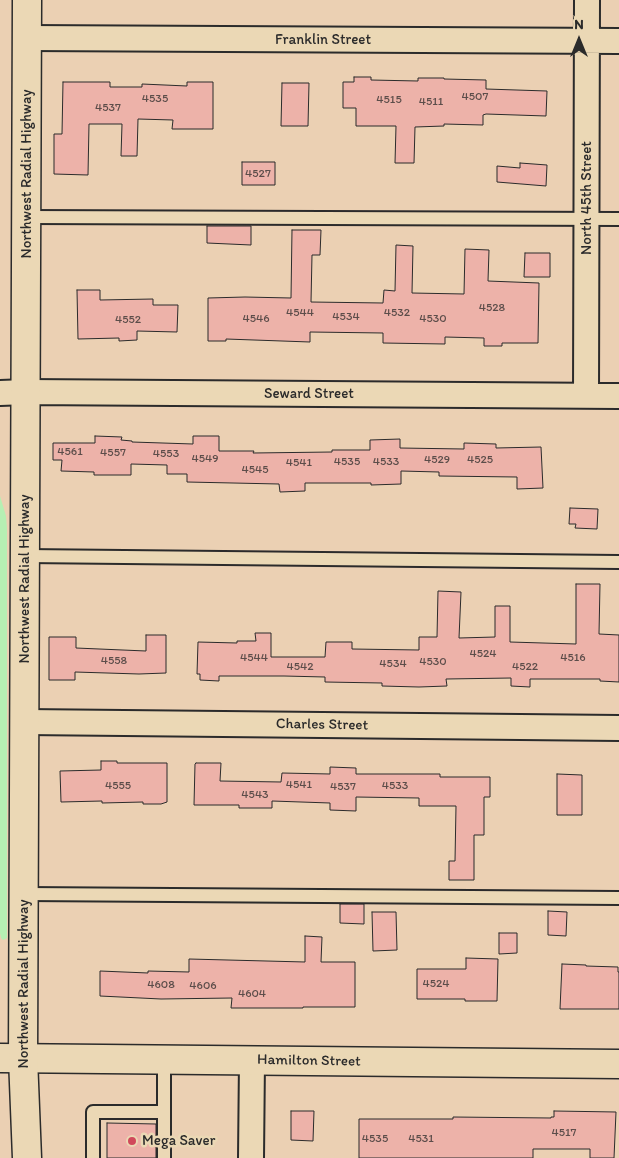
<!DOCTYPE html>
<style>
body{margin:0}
#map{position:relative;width:619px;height:1158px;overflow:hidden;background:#ebd0b3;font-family:Itim,sans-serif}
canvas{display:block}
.north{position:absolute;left:554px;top:15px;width:50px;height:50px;-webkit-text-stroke:4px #ebd8b5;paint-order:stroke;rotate:0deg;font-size:14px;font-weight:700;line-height:20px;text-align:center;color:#2b2b2b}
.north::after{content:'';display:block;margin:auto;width:18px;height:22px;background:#2b2b2b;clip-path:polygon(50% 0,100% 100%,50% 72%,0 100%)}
</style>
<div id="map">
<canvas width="619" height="1158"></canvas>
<div class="north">N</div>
</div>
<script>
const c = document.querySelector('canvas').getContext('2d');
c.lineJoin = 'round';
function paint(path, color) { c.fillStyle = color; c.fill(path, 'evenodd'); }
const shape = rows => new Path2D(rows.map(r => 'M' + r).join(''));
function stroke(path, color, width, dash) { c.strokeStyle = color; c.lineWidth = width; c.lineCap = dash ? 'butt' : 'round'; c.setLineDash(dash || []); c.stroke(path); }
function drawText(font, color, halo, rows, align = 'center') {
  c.font = font + ' Itim,sans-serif'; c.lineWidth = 5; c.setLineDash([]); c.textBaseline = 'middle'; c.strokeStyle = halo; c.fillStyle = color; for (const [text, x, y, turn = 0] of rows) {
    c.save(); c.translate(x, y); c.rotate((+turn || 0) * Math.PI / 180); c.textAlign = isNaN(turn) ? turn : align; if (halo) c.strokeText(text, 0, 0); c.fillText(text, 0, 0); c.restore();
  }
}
const green = shape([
 [0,496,6,516,7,528,7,938,3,940,1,938,0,933]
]);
const building = shape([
 [354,77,371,77,371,80,418,81,418,78,444,78,444,79,486,80,486,89,547,91,546,116,486,114,483,115,483,125,444,124,444,126,415,127,414,163,395,163,396,126,356,126,356,108,343,108,343,82,354,82,354,77],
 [63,82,110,82,110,87,142,87,142,84,187,86,187,82,213,82,213,129,172,129,173,120,138,119,137,156,121,156,122,124,89,124,88,175,54,174,54,134,62,134,63,82],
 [282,83,309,83,308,126,281,126,282,83],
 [242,162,275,162,275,185,242,185,242,162],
 [520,163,547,165,546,186,497,182,497,166,520,168,520,163],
 [207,226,251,226,251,245,207,243,207,226],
 [292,230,321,230,320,255,312,255,311,302,383,303,384,290,395,291,396,245,413,246,412,293,464,294,465,249,489,250,488,281,539,283,538,343,502,343,502,346,484,346,484,338,445,337,445,344,383,343,383,333,310,332,310,342,226,339,226,341,208,341,208,298,245,297,291,298,292,230],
 [525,253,550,253,550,277,524,277,525,253],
 [77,290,100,290,100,300,153,299,153,305,178,305,177,332,137,331,137,340,119,341,119,338,78,339,77,290],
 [95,436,122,437,121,440,132,441,132,442,193,444,193,436,219,436,219,451,254,451,253,453,332,452,332,450,370,450,370,440,400,439,400,448,464,449,464,443,496,444,496,448,541,447,543,488,517,489,517,477,439,476,439,472,401,471,401,484,371,485,371,483,305,483,305,491,280,492,279,484,187,482,187,474,167,474,167,465,131,464,131,475,94,475,94,472,61,471,62,460,53,460,53,443,95,443,95,436],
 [570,508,598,509,597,529,575,528,576,524,569,524,570,508],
 [576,584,600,584,599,634,619,635,619,682,600,681,600,679,530,679,530,687,511,686,511,678,446,679,447,686,419,687,382,686,382,683,325,682,325,677,284,676,219,676,219,681,200,680,200,674,197,674,198,642,237,643,237,641,256,641,255,633,271,633,271,657,325,657,326,642,352,642,352,649,419,650,419,637,437,637,438,591,461,592,459,638,495,637,495,606,510,606,510,642,576,644,576,584],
 [146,635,166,635,166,673,139,674,75,672,75,680,49,680,49,637,76,637,76,648,146,651,146,635],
 [101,761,117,761,117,763,167,763,167,802,161,804,143,804,143,802,102,803,102,801,61,802,60,771,101,770,101,761],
 [196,763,221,763,220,781,281,782,282,773,330,774,330,767,356,768,356,774,440,774,440,777,490,777,490,797,484,797,484,835,474,835,474,880,449,880,449,861,455,861,456,806,419,806,419,798,356,797,356,811,330,810,330,803,272,801,272,808,239,808,239,805,194,805,195,764,196,763],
 [557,774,582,775,582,815,557,815,557,774],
 [340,904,364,904,364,924,340,923,340,904],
 [548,911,567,912,566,936,548,935,548,911],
 [372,912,396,912,397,950,373,951,372,912],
 [499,933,517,933,517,953,499,954,499,933],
 [305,936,322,937,321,962,355,962,355,1007,303,1007,303,1008,231,1008,232,998,161,999,100,996,100,971,148,973,148,971,189,972,189,959,305,962,305,936],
 [466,958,498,959,497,1001,465,1001,465,999,417,999,417,969,466,969,466,958],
 [562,964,586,965,586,966,618,967,618,972,619,972,619,1009,560,1009,562,964],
 [291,1111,314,1111,313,1141,291,1140,291,1111],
 [554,1111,616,1112,614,1158,590,1158,590,1149,533,1149,533,1158,359,1158,359,1119,453,1119,453,1117,551,1118,551,1117,554,1117,554,1111],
 [107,1123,156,1124,156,1158,107,1158,107,1123]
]);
const lane = shape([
 [26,217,619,219],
 [25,556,619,562],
 [24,894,619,898],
 [164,1059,164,1158],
 [93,1158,93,1112,164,1112]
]);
const street = shape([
 [27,38,619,41],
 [0,393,26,392,619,396],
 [586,396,587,0],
 [25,722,619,728],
 [251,1158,252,1060]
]);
const secondary = shape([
 [0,1058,619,1064]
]);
const primary = shape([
 [27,1158,23,1058,27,0]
]);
const markers = [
 [132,1141,5,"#d1495b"]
];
const numberNames = [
 ["4507",475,97],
 ["4535",155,99],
 ["4515",389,100],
 ["4511",431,102],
 ["4537",108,108],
 ["4527",258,174],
 ["4528",492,308],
 ["4544",300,313],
 ["4532",397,313],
 ["4534",346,317],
 ["4546",256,319],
 ["4530",433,319],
 ["4552",128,320],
 ["4561",70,452],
 ["4557",113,453],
 ["4553",166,454],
 ["4549",205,459],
 ["4529",437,460],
 ["4525",480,460],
 ["4535",347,462],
 ["4533",386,462],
 ["4541",299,463],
 ["4545",255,470],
 ["4524",483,654],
 ["4544",254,658],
 ["4516",573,658],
 ["4558",114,661],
 ["4530",433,662],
 ["4534",393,664],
 ["4542",300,667],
 ["4522",525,667],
 ["4541",299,785],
 ["4555",118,786],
 ["4533",395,786],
 ["4537",343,787],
 ["4543",255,795],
 ["4524",436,984],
 ["4608",161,985],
 ["4606",203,986],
 ["4604",252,994],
 ["4517",564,1133],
 ["4535",375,1139],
 ["4531",421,1139]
];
const streetNames = [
 ["Franklin Street",323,40],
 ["Northwest Radial Highway",27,174,-90],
 ["North 45th Street",587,198,-90],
 ["Seward Street",309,394],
 ["Northwest Radial Highway",25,579,-90],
 ["Charles Street",322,725,1],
 ["Northwest Radial Highway",24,984,-90],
 ["Hamilton Street",309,1061,1]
];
const poiNames = [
 ["Mega Saver",142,1141]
];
paint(green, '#b6efb3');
paint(building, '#edb2a9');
stroke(building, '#2b2b2b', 1);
stroke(lane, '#2b2b2b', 16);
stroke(street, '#2b2b2b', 28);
stroke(secondary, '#2b2b2b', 31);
stroke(primary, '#2b2b2b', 31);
stroke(lane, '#ebd8b5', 12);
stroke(street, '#ebd8b5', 24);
stroke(secondary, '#ebd8b5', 28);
stroke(primary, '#ebd8b5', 28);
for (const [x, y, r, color] of markers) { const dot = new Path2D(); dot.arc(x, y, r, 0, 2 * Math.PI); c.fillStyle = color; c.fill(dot); stroke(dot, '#ebd8b5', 2); }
drawText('12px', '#5c4d4a', null, numberNames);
drawText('15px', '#2b2b2b', '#ebd8b5', streetNames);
drawText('15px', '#2b2b2b', '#ebd8b5', poiNames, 'left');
</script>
